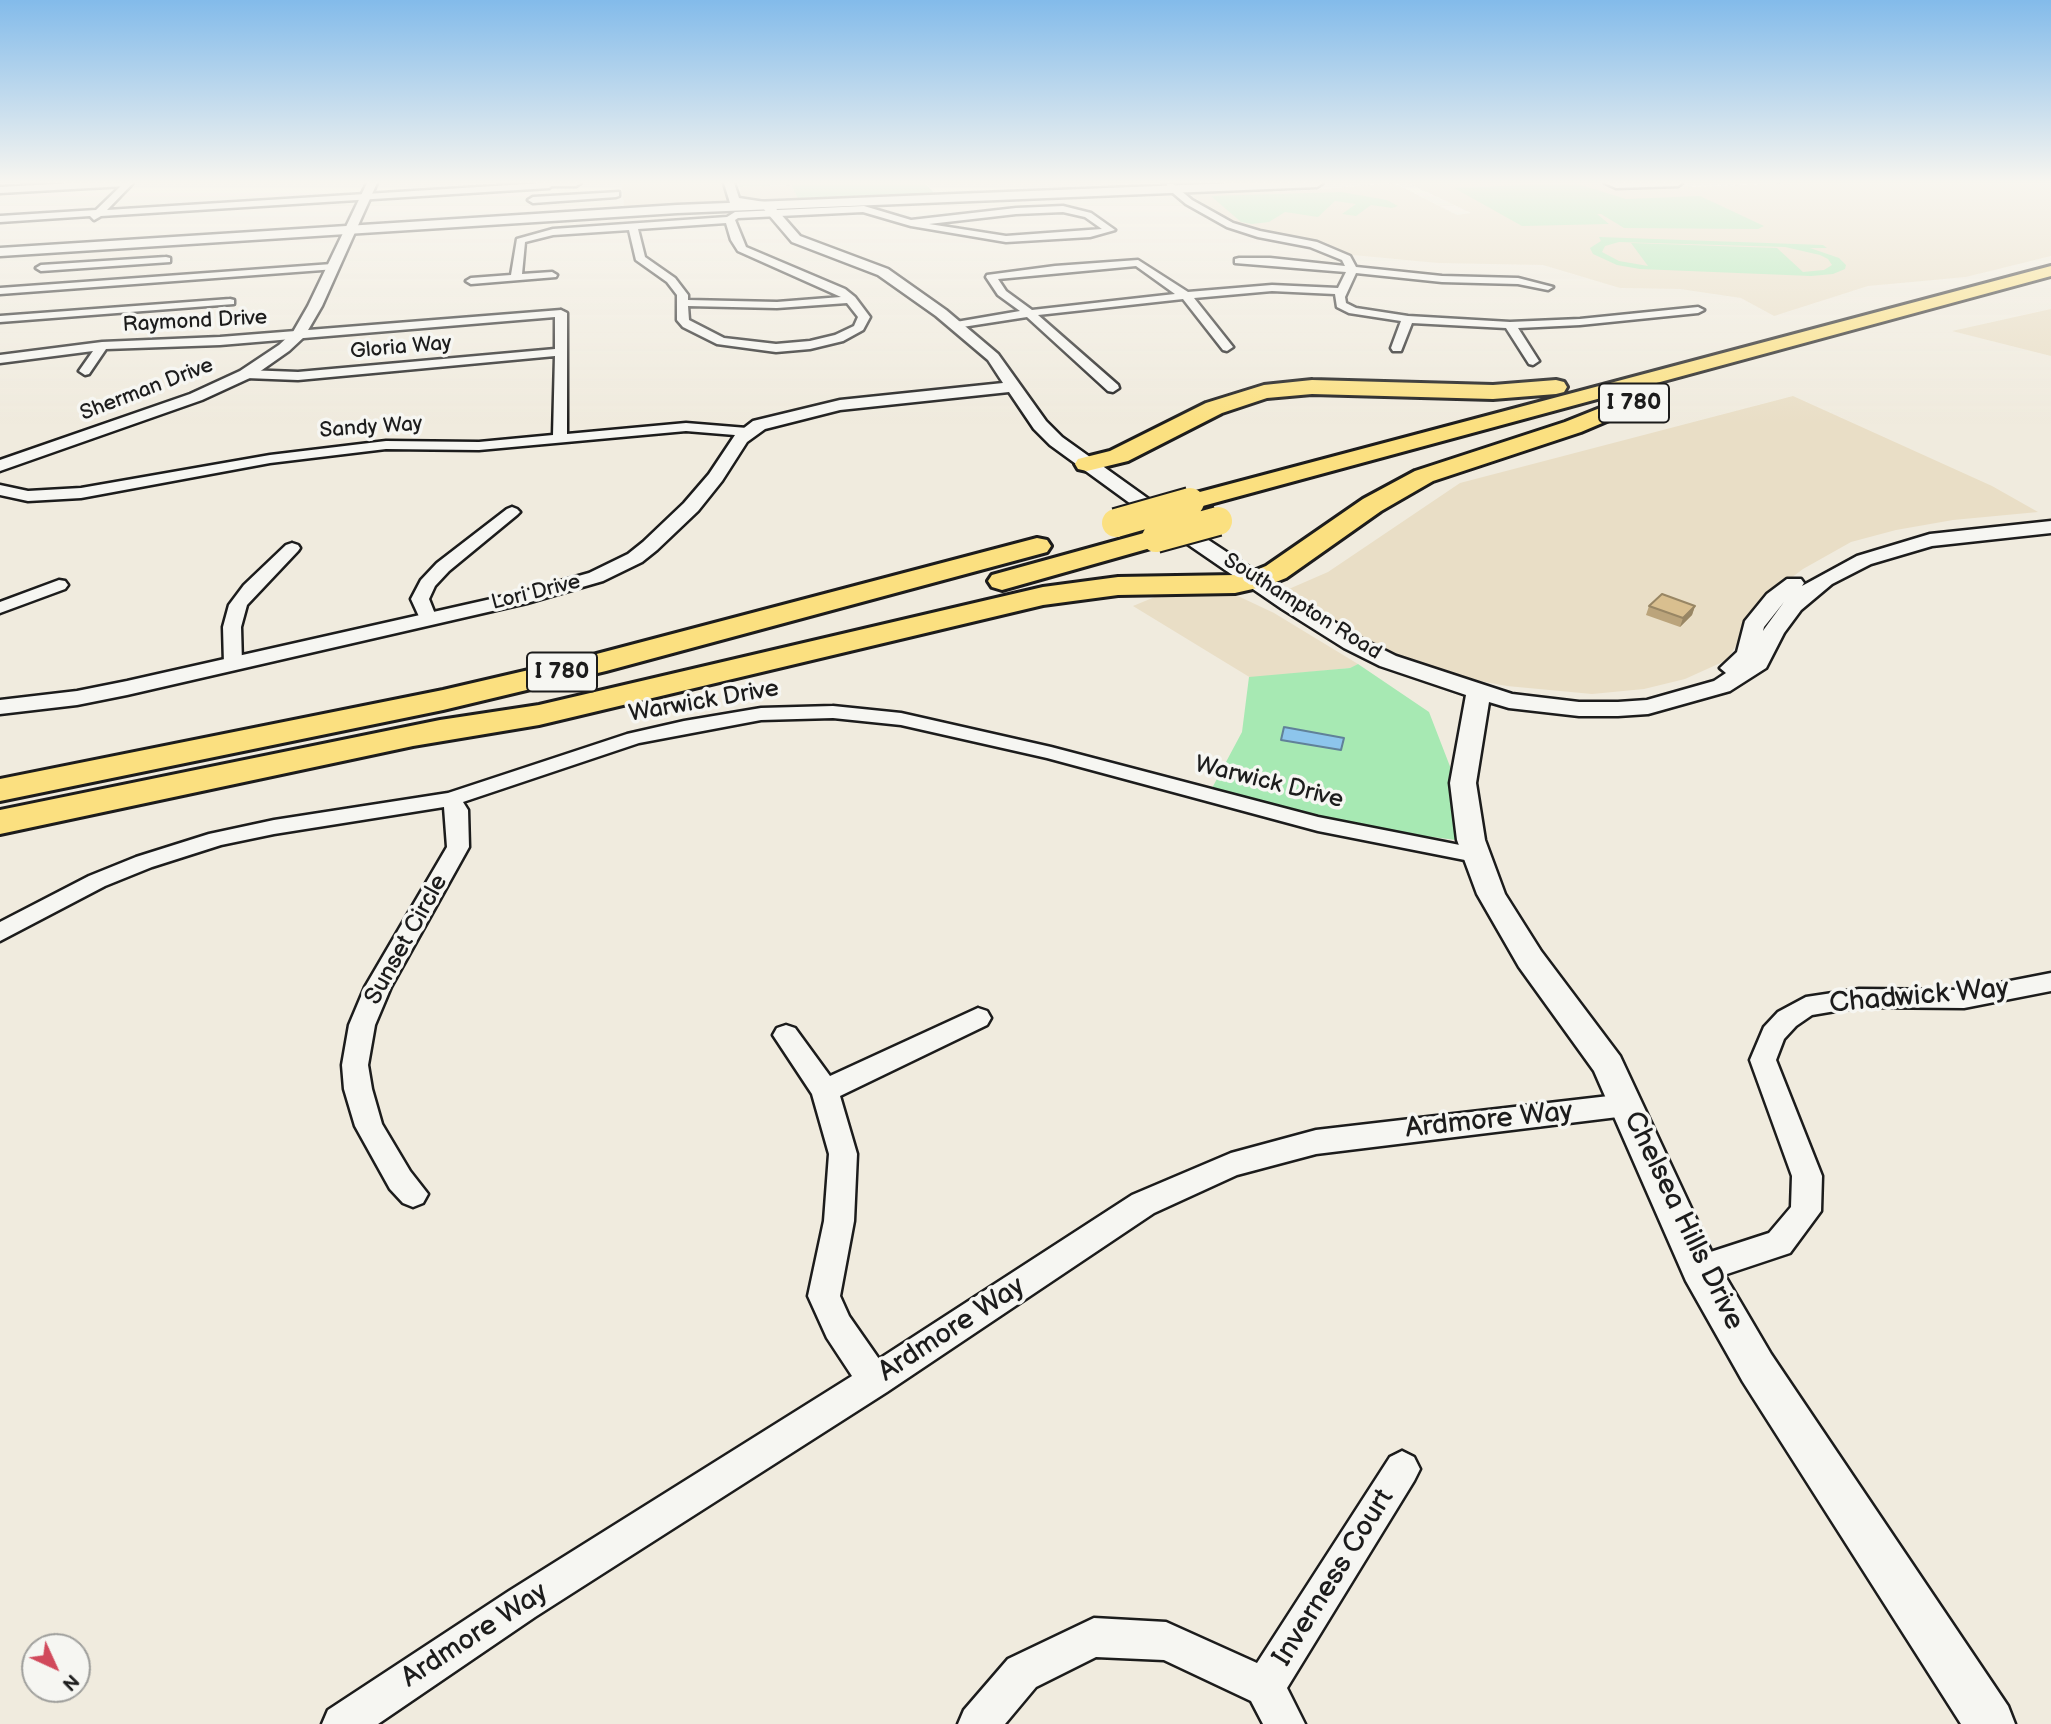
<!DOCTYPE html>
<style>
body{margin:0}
#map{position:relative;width:2051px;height:1724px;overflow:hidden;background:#f0ebde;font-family:"Balsamiq Sans",sans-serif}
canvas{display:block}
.north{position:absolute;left:21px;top:1633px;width:70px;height:70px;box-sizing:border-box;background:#f6f6f2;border:2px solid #9f9f9c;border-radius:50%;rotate:135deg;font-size:19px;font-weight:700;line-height:28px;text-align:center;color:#1c1c1c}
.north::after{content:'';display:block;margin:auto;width:24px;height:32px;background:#d1495b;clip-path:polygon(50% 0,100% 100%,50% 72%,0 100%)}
</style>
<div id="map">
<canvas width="2051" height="1724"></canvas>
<div class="north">N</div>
</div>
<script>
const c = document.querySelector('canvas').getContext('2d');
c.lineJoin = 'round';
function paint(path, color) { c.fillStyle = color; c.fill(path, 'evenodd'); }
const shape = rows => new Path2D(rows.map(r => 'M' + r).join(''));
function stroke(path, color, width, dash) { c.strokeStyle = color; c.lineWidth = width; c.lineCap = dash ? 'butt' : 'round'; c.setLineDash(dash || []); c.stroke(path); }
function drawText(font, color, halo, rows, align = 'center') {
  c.font = font + ' "Balsamiq Sans",sans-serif'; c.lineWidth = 7; c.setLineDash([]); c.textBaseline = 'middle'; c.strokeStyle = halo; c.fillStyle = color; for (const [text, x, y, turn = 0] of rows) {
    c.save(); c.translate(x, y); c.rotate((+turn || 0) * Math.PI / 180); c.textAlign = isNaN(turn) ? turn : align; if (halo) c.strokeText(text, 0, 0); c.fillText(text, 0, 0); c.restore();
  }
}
const built = shape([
 [621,183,722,183,728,202,624,207],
 [1394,183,1457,215,1471,213,1408,183,1601,183,1619,190,1786,183,2051,183,2051,256,1966,277,1868,286,1774,316,1741,298,1680,289,1620,288,1543,265,1438,263,1352,255,1326,243,1276,235,1233,223,1186,192,1297,191],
 [791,185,798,198,752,200,742,198,740,189,740,187],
 [2051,309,2051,356,1952,331],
 [1793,396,1992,486,2038,512,1953,520,1896,530,1851,542,1803,569,1767,596,1727,660,1685,679,1644,689,1592,694,1507,686,1431,672,1359,641,1282,592,1328,572,1460,483],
 [1220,593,1240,597,1274,613,1358,664,1350,668,1251,678,1133,606,1162,594]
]);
const green = shape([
 [738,183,925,183,934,193,798,198,791,185,740,187],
 [1575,183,1626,199,1700,196,1764,226,1758,229,1624,228,1601,214,1597,214,1609,224,1522,226,1454,188],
 [1341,192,1387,200,1398,206,1392,208,1371,205,1356,216,1342,214,1356,204,1335,201,1318,217,1285,212,1269,222,1252,224,1241,222,1211,196],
 [1599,237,1823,245,1827,248,1810,248,1839,258,1846,265,1845,269,1833,274,1811,276,1640,269,1617,265,1593,254,1590,248,1601,241],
 [1619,242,1785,247,1820,255,1828,259,1832,265,1824,270,1803,272,1777,248,1631,243,1648,266,1619,261,1602,252,1605,246],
 [1358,664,1429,712,1451,769,1456,840,1369,829,1211,790,1242,732,1249,677,1350,668]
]);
const water = shape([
 [1284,727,1344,738,1341,750,1281,740,1284,727]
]);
const minor = shape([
 [124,183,133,183,107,210,543,183,553,185,549,188,101,216,94,220,90,216,0,222,0,216,96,210,124,183],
 [1605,183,1682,183,1678,186,1616,188,1605,183],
 [1167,184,1173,184,1192,200,1233,223,1260,231,1317,242,1350,256,1356,267,1442,276,1518,278,1553,287,1548,290,1518,284,1442,282,1356,273,1345,297,1346,303,1356,308,1408,316,1510,322,1580,319,1698,307,1704,310,1698,313,1580,325,1518,328,1539,361,1533,365,1529,364,1506,328,1412,323,1401,351,1393,351,1391,348,1401,321,1349,313,1337,307,1335,294,1272,291,1194,298,1233,347,1227,351,1223,350,1183,299,1038,315,1118,385,1119,388,1113,392,1108,391,1027,317,956,328,950,325,956,322,1020,311,998,295,986,277,987,275,1055,266,1138,260,1188,292,1272,285,1338,288,1346,272,1235,263,1235,259,1239,258,1270,258,1345,266,1342,260,1310,247,1258,237,1227,227,1186,204,1167,188,1167,184],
 [1136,266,1175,294,1032,310,1006,291,998,279,1136,266],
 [619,192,619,196,616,197,533,203,528,200,533,197,619,192],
 [864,206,911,220,1016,208,1063,206,1091,213,1115,230,1090,237,1006,242,911,226,863,212,738,218,735,220,746,247,845,289,855,297,870,317,863,330,843,341,810,349,776,352,717,344,683,327,677,320,677,295,667,282,636,260,629,230,553,235,525,242,522,274,552,272,557,275,556,277,471,284,466,281,471,278,511,275,517,239,553,229,727,217,735,212,864,206],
 [1063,212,1085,217,1102,229,1006,236,929,224,1016,214,1063,212],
 [726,223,731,240,738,251,841,297,777,302,688,300,688,295,675,278,645,257,638,229,726,223],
 [847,303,858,317,854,326,835,335,810,341,776,344,724,338,689,320,688,306,777,308,847,303],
 [166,257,170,258,170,262,41,271,36,268,41,265,166,257],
 [332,264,336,265,336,269,0,294,0,288,332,264],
 [230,299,234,300,234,304,0,322,0,316,230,299],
 [561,310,567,313,567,434,686,423,747,428,754,432,747,436,686,431,479,450,386,449,270,463,81,498,28,501,0,495,0,485,28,491,81,488,270,455,386,441,479,442,553,435,555,356,298,380,246,378,240,374,246,370,298,372,555,349,555,317,220,345,106,349,89,374,85,375,79,371,93,351,0,363,0,355,102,342,220,337,561,310],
 [512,507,517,509,520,512,517,515,449,571,435,586,429,599,437,619,428,624,422,623,411,599,421,580,437,563,507,509,512,507],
 [292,543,298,545,300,548,298,551,247,605,241,627,242,664,233,670,226,668,224,664,223,627,229,605,244,585,286,545,292,543],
 [59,580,65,581,68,585,65,589,0,613,0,602,59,580],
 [833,706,901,713,1051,747,1318,817,1475,848,1483,850,1486,855,1483,860,1475,862,1318,831,1047,758,901,725,833,718,761,720,639,743,463,802,468,810,469,847,391,987,375,1025,368,1065,372,1089,382,1124,410,1171,428,1194,423,1203,413,1207,403,1203,390,1189,355,1126,344,1089,342,1065,349,1025,365,987,447,847,444,807,274,834,221,845,152,867,105,886,0,941,0,922,89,876,136,857,209,834,274,820,448,793,627,734,684,721,761,708,833,706],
 [2051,973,2051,991,1964,1008,1859,1007,1812,1015,1796,1026,1784,1039,1776,1060,1822,1176,1821,1211,1790,1253,1700,1283,1689,1279,1684,1269,1689,1259,1769,1233,1791,1207,1792,1176,1750,1060,1764,1027,1778,1012,1806,997,1859,989,1964,990,2051,973],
 [978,1008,987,1011,991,1018,987,1025,840,1096,857,1154,854,1221,840,1296,849,1316,879,1359,1132,1195,1231,1153,1316,1130,1626,1094,1636,1097,1640,1105,1636,1113,1626,1116,1316,1154,1237,1175,1154,1213,887,1392,535,1617,378,1724,322,1724,328,1710,509,1591,852,1376,827,1338,808,1296,824,1221,829,1154,812,1094,773,1035,777,1028,786,1025,795,1028,830,1076,978,1008],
 [1402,1451,1414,1457,1420,1469,1414,1481,1287,1688,1305,1724,1263,1724,1251,1701,1164,1660,1096,1657,1036,1687,1005,1724,958,1724,964,1710,1008,1659,1094,1618,1166,1622,1257,1663,1390,1457,1402,1451]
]);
const tertiary = shape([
 [72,183,130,183,125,186,0,193,0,187,72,183],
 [367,183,377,183,322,306,304,337,289,351,252,377,202,400,0,471,0,460,190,394,240,371,279,345,293,332,308,306,367,183],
 [540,183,581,183,576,186,545,186,540,183],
 [724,183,734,183,739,198,771,203,800,236,888,269,946,310,998,354,1046,421,1062,437,1178,520,1298,599,1360,638,1396,656,1512,694,1579,702,1618,702,1647,700,1714,681,1726,673,1720,668,1737,652,1745,621,1767,594,1787,579,1801,579,1804,583,1802,586,1857,556,1930,534,2051,521,2051,533,1932,546,1871,564,1832,584,1801,610,1784,633,1766,668,1730,691,1648,714,1618,716,1579,716,1509,708,1489,702,1476,783,1485,840,1505,894,1541,951,1620,1056,1714,1257,1771,1354,2008,1706,2015,1724,1961,1724,1743,1382,1686,1281,1594,1071,1519,967,1477,894,1457,840,1450,783,1466,695,1380,666,1344,648,1282,609,1164,528,1050,445,1034,429,1009,392,840,410,765,429,747,442,722,481,698,511,657,550,642,562,603,581,527,603,127,695,77,705,0,714,0,700,77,691,127,681,522,592,589,573,628,554,643,542,684,503,709,474,735,435,753,421,840,400,1003,383,988,360,936,316,878,275,792,242,763,208,730,203,724,183],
 [1784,602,1765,628,1763,631,1764,627,1784,602]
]);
const secondary = shape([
 [1234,183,1323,183,1317,187,677,213,0,256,0,248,677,205,1234,183]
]);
const motorway = shape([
 [2051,266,2051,276,1199,507,1190,510,1181,507,1177,502,1181,497,2051,266],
 [1312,380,1493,385,1556,380,1564,382,1567,387,1564,392,1556,394,1493,399,1312,394,1267,398,1222,413,1128,461,1087,471,1078,469,1075,464,1078,459,1110,451,1206,403,1264,385,1312,380],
 [1620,400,1628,402,1631,407,1628,412,1581,432,1433,481,1381,511,1286,578,1266,586,1235,593,1118,595,1043,605,539,725,413,746,0,834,0,810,440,720,539,705,1043,587,1118,577,1235,575,1249,573,1266,566,1363,499,1415,471,1565,422,1620,400],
 [1144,533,1154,535,1158,541,1154,547,1002,590,992,587,988,581,992,575,1144,533],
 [1037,538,1047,540,1051,546,1047,552,606,671,443,710,0,801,0,779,443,690,589,656,1037,538]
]);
const motorwayBridge = shape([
 [1116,523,1190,502],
 [1156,538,1218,521]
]);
const wall = shape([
 [1649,606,1695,606,1692,615,1680,627,1646,615]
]);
const shadedWall = shape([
 [1695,606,1692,615,1680,627,1683,618]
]);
const building = shape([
 [1662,594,1695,606,1683,618,1649,606,1662,594]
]);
const farStreetnames = [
 ["Raymond Drive",195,322,-3],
 ["Gloria Way",401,348,-5],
 ["Sherman Drive",147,390,-21],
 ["Sandy Way",371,428,-4],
 ["Lori Drive",536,593,-14],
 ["Southampton Road",1302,607,32]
];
const shields = [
 [1634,403,70],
 [562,672,70]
];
const shieldNames = [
 ["I 780",1634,403],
 ["I 780",562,672]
];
const streetNames = [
 ["Warwick Drive",704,702,-10],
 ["Warwick Drive",1269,783,14],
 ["Sunset Circle",407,940,-61]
];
const nearStreetnames = [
 ["Chadwick Way",1919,997,-5],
 ["Ardmore Way",1489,1121,-6],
 ["Chelsea Hills Drive",1683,1221,64],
 ["Ardmore Way",952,1330,-33],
 ["Inverness Court",1334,1578,-58],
 ["Ardmore Way",475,1636,-33]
];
paint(built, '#e9dec6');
paint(green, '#a7e9b3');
paint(water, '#8dc5ec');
stroke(water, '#608199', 2);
stroke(minor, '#1c1c1c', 5);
stroke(tertiary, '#1c1c1c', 5);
stroke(secondary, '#1c1c1c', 5);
stroke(motorway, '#1c1c1c', 6);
paint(minor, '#f6f6f2');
paint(tertiary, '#f6f6f2');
paint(secondary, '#f6f6f2');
paint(motorway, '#fbe080');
stroke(motorwayBridge, '#1c1c1c', 32, []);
stroke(motorwayBridge, '#fbe080', 28);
paint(wall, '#bba47b');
paint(shadedWall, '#988664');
paint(building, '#d9bf8f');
stroke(building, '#988664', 2);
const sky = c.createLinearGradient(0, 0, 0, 424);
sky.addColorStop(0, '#83bbea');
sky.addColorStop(0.43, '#f8f6f0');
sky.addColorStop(1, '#f8f6f000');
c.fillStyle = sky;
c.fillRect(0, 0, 2051, 424);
drawText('21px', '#1c1c1c', '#f6f6f2', farStreetnames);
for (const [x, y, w] of shields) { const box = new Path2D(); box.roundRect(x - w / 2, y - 19.5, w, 39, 5); c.fillStyle = '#f6f6f2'; c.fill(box); stroke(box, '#1c1c1c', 2); }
drawText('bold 23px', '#1c1c1c', null, shieldNames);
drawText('24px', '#1c1c1c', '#f6f6f2', streetNames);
drawText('28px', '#1c1c1c', '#f6f6f2', nearStreetnames);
</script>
